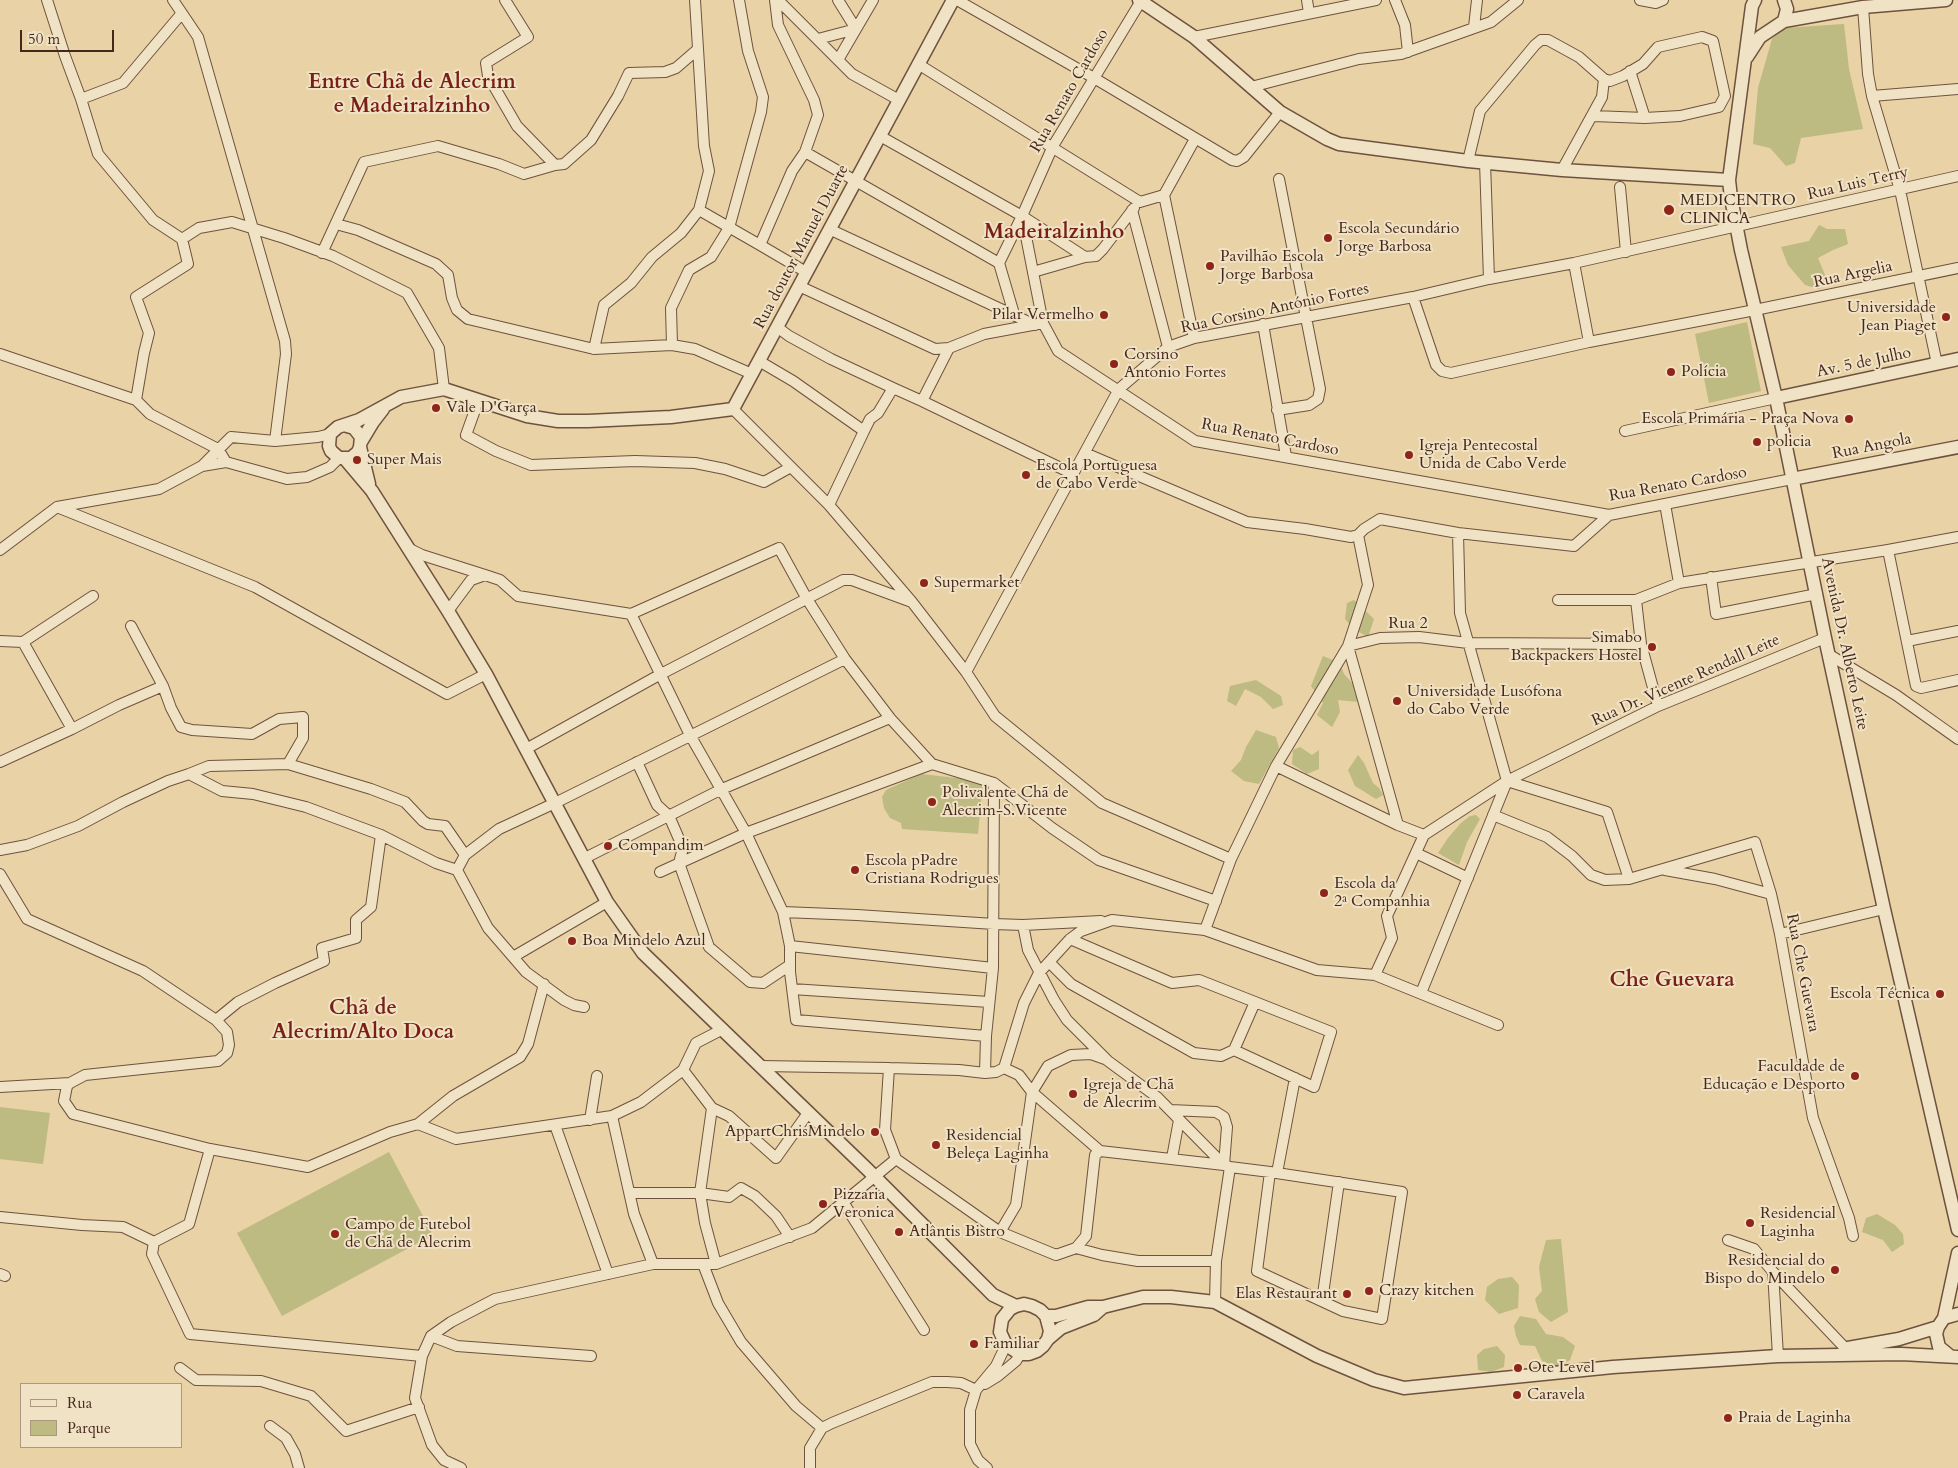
<!DOCTYPE html>
<meta charset="utf-8">
<style>
body{margin:0}
#map{position:relative;width:1958px;height:1468px;overflow:hidden;background:#e8d2a6;font-family:Cardo,serif}
canvas{display:block}
.legend{position:absolute;left:20px;top:1383px;width:162px;height:65px;box-sizing:border-box;background:#f0e2c5;border:1px solid #ac9781;margin:0;padding:6px 9px;list-style:none;font-size:15px;color:#46271c}
.legend li{display:flex;align-items:center;gap:10px;height:25px}
.legend b{width:25px;border:1px solid #ac9781}
.scale{position:absolute;left:20px;top:30px;width:94px;height:22px;box-sizing:border-box;border:2px solid #46271c;border-top:0;padding-left:6px;font-size:15px;line-height:18px;white-space:nowrap;color:#46271c;-webkit-text-stroke:4px #f0e2c5;paint-order:stroke}
</style>
<div id="map">
<canvas width="1958" height="1468"></canvas>
<ul class="legend">
<li><b style="height:6px;background:#f0e2c5"></b>Rua</li>
<li><b style="height:14px;background:#bdba82"></b>Parque</li>
</ul>
<div class="scale">50 m</div>
</div>
<script>
const c = document.querySelector('canvas').getContext('2d');
c.lineJoin = 'round';
function paint(path, color) { c.fillStyle = color; c.fill(path, 'evenodd'); }
const shape = rows => new Path2D(rows.map(r => 'M' + r).join(''));
function stroke(path, color, width, dash) { c.strokeStyle = color; c.lineWidth = width; c.lineCap = dash ? 'butt' : 'round'; c.setLineDash(dash || []); c.stroke(path); }
function drawText(font, color, halo, rows, align = 'center') {
  c.font = font + ' Cardo,serif'; c.lineWidth = 4; c.setLineDash([]); c.textBaseline = 'middle'; c.strokeStyle = halo; c.fillStyle = color; for (const [text, x, y, turn = 0] of rows) {
    c.save(); c.translate(x, y); c.rotate((+turn || 0) * Math.PI / 180); c.textAlign = isNaN(turn) ? turn : align; if (halo) c.strokeText(text, 0, 0); c.fillText(text, 0, 0); c.restore();
  }
}
const green = shape([
 [1844,24,1849,69,1863,129,1801,138,1795,163,1786,166,1770,148,1753,144,1758,88,1772,39,1784,28],
 [1819,225,1827,229,1845,229,1848,244,1833,250,1818,258,1828,282,1819,289,1805,285,1788,265,1781,247,1809,241],
 [1747,322,1761,391,1709,403,1695,334],
 [1354,600,1374,619,1368,637,1354,629,1345,619,1347,603],
 [1323,656,1340,663,1344,674,1354,685,1358,702,1338,700,1340,712,1332,727,1317,715,1323,703,1311,686],
 [1256,680,1281,696,1283,705,1273,709,1261,697,1245,689,1236,706,1227,701,1230,686],
 [1256,730,1276,737,1279,748,1259,784,1244,781,1231,771,1241,760,1246,747],
 [1300,747,1312,755,1319,750,1319,769,1307,774,1292,764,1293,750],
 [1358,755,1364,763,1373,783,1379,788,1383,795,1376,799,1355,786,1348,770],
 [921,774,983,781,978,834,902,829,901,823,890,818,884,808,882,797,886,790],
 [1476,815,1480,819,1467,842,1459,865,1438,853,1448,838,1461,823,1470,816],
 [0,1107,50,1113,43,1164,0,1159],
 [389,1152,433,1235,282,1316,237,1233],
 [1877,1214,1895,1225,1903,1234,1904,1244,1892,1252,1883,1240,1862,1232,1866,1218],
 [1561,1239,1568,1312,1551,1322,1539,1312,1535,1299,1542,1291,1539,1267,1546,1240],
 [1512,1277,1519,1285,1518,1308,1499,1314,1485,1300,1487,1287,1498,1279],
 [1520,1316,1536,1319,1546,1334,1563,1337,1575,1346,1570,1360,1557,1368,1542,1361,1535,1346,1520,1345,1516,1336,1514,1326],
 [1497,1346,1505,1355,1504,1367,1491,1372,1478,1370,1477,1355,1484,1349]
]);
const minor = shape([
 [47,0,65,56,81,99],
 [173,0,198,37,285,341,286,354,275,441],
 [695,0,704,146,709,171,699,210,760,245],
 [775,0,778,25,814,100,818,115,805,152,999,263,1014,314],
 [778,0,852,74,899,100],
 [957,0,1094,78,1232,160,1237,161,1244,157,1280,112],
 [1307,0,1309,13],
 [1395,0,1405,25,1408,52],
 [1640,0,1656,3,1663,0],
 [1141,1,1053,146,1022,216,1043,323,1058,351,1195,441,1609,515,1792,479],
 [1863,7,1868,74,1872,96,1900,190,1937,364],
 [182,13,123,83,81,99,98,154,153,220,182,239,199,228,232,222,284,238,333,256,407,293,439,348,444,389],
 [1474,27,1477,0],
 [1194,37,1376,0],
 [818,39,856,29,838,0],
 [838,60,873,0],
 [918,64,1140,202,1164,195,1195,139],
 [1630,71,1645,118],
 [1251,87,1359,59,1401,54,1491,22,1518,0],
 [1872,96,1958,89],
 [1593,116,1645,118,1680,116,1719,107,1725,96,1713,41,1702,37,1658,47,1643,64,1623,76,1610,81,1604,79],
 [880,136,1022,216,1085,257],
 [805,152,792,171,760,245,806,272],
 [1468,161,1480,111,1535,45,1541,40,1548,40,1579,57,1604,79,1602,97,1562,170],
 [1485,162,1489,279],
 [555,165,564,164,591,140,618,96,629,73,665,72,676,68,698,49],
 [1620,187,1626,252],
 [1164,195,1194,338],
 [1132,210,1168,347],
 [336,224,358,230,436,264,448,275,452,298,457,310,468,319,594,349,672,345,695,349,752,374],
 [829,229,1035,325],
 [322,253,364,162,438,146,499,164,524,174,555,165,517,126,488,76,486,63,528,37,505,0],
 [999,263,1022,216],
 [1574,263,1589,342],
 [1033,272,1085,257,1096,256,1103,249,1134,208],
 [799,286,935,349,949,348,984,334,1043,323],
 [1413,297,1436,365,1442,371,1451,373,1589,342,1755,310,1958,268],
 [1263,324,1286,456],
 [777,327,789,336,831,359,893,388],
 [672,345,671,308,689,270,711,257,729,228,761,112,763,97,748,51,739,0],
 [594,349,604,305,631,283,652,257,681,233,699,210],
 [0,354,136,400,150,414,218,449,226,462],
 [759,361,793,381,864,431,829,505],
 [136,400,144,353,149,333,136,297,188,264,182,239],
 [475,400,475,410,466,435,496,451,531,465,635,461,695,463,725,469,764,482,791,467],
 [922,401,1073,474],
 [733,409,829,505,912,602,966,672,995,716,1102,803,1231,859],
 [1277,410,1309,405,1318,399,1320,389,1279,179],
 [864,431,870,419,878,413,893,388,922,401,949,348],
 [1625,431,1776,398],
 [1085,453,1247,522,1305,529,1351,537,1358,535,1364,529,1380,519,1458,533,1574,546,1609,515],
 [202,466,231,437,275,441,318,437,330,434],
 [1665,504,1679,583],
 [57,507,255,587,447,694,486,674],
 [408,548,422,555,485,575],
 [0,550,57,507,159,489,202,466,226,462,287,479,307,477,330,467,339,458],
 [1888,550,1916,686,1921,688,1958,680],
 [1711,577,1716,614,1817,594],
 [1558,600,1636,600],
 [448,611,471,580,485,575,500,580,518,596,631,614,779,548,807,599,845,659,890,718,932,764,746,833,660,872],
 [631,614,690,735,746,833,783,912,790,946,790,972,796,1020,986,1036,985,1073],
 [131,626,163,686,171,708,181,727,192,730,252,734,279,719,303,717,303,738,288,764],
 [0,641,23,642,72,729,0,762],
 [1907,641,1958,631],
 [23,642,93,596],
 [1828,654,1896,695,1958,739],
 [966,672,1119,389,1168,347,1194,338,1413,297,1489,279,1574,263,1958,176],
 [1658,706,1641,644,1636,600,1679,583,1888,550,1958,537],
 [72,729,119,705,163,686],
 [526,749,661,674,843,580,852,580,912,602],
 [637,762,657,805,669,816,683,848,679,863,709,947,750,982,763,983,790,965],
 [932,764,994,783,1052,828,1099,860,1216,901],
 [1276,766,1398,825,1424,835],
 [189,774,209,766,288,764,371,789,405,802,423,821,428,824,445,826,465,855,457,870],
 [1507,781,1607,812,1629,879],
 [1493,815,1547,837,1572,856,1591,875,1605,880,1629,879,1755,842,1771,894,1780,934,1813,1118,1849,1218,1853,1236],
 [1398,825,1348,646,1380,638,1419,637,1468,643,1641,644],
 [0,850,27,845,78,826,123,802,168,781,189,774,222,791,253,794,306,807,381,835,436,863,457,870,488,928,526,972,564,1000,574,1005,584,1007],
 [1416,853,1468,878],
 [465,855,499,829,555,803,845,659],
 [585,858,722,789,890,718],
 [1665,870,1715,879,1771,894],
 [0,874,27,919,143,971,216,1020,227,1032,229,1045,227,1053,218,1061,85,1075,70,1083,0,1087],
 [783,912,857,915,994,924,1023,925,1101,921],
 [1023,925,1028,950,1054,1000,1067,1020,1108,1061,1157,1097,1224,1165,1230,1167,1216,1261,1215,1302],
 [1205,930,1231,859,1276,766,1348,646,1368,585,1358,535],
 [1780,934,1884,909],
 [1070,939,1172,983,1199,980,1255,1002,1331,1032,1314,1087,1234,1050,1255,1002],
 [790,946,993,968],
 [513,957,607,902],
 [1049,962,1071,984,1194,1053,1221,1056,1234,1050],
 [1375,975,1392,938,1387,916,1424,835,1507,781,1658,706,1825,638],
 [792,989,989,1002],
 [1421,993,1507,781,1460,613,1458,533],
 [216,1020,238,1002,275,983,324,961,322,948,356,938,356,920,371,907,381,835],
 [986,1036,993,968,994,783],
 [760,1066,889,1068,959,1070,985,1073,996,1072,1004,1068,1019,1075,1032,1092,1100,1151,1224,1165,1227,1127,1224,1117,1216,1112,1170,1110],
 [889,1068,885,1130,896,1159,1000,1232,1016,1205,1032,1092,1048,1066,1071,1055,1091,1054,1105,1059],
 [1004,1068,1024,1003,1039,973,1070,939,1081,931,1112,920,1205,930,1317,970,1375,975,1498,1025],
 [70,1083,67,1086,64,1101,73,1114,210,1149,308,1167,390,1132,418,1124,456,1139,612,1116,641,1102,683,1070,696,1043,723,1029],
 [712,1108,729,1116,776,1158,808,1113],
 [612,1116,634,1214,653,1264],
 [590,1120,597,1076],
 [418,1124,453,1096,520,1057,528,1044,544,984],
 [555,1125,608,1274],
 [210,1149,189,1224,154,1242,152,1254,190,1334,422,1356],
 [1172,1158,1179,1120],
 [1230,1167,1270,1172,1402,1192,1382,1319,1343,1311,1257,1271,1270,1172],
 [1277,1173,1295,1078],
 [631,1193,700,1193,712,1108,683,1070],
 [843,1202,924,1330],
 [0,1217,82,1225,123,1227,154,1242],
 [1000,1232,1056,1255,1076,1248,1086,1236,1095,1155,1100,1151],
 [1728,1240,1754,1249,1773,1272],
 [1076,1248,1102,1255,1138,1261,1216,1261],
 [703,1264,718,1303,741,1342,796,1406,822,1428],
 [716,1264,705,1223,700,1193,729,1197,741,1188,755,1196,776,1216,790,1237],
 [0,1274,5,1276],
 [1322,1301,1339,1182],
 [431,1336,457,1346,591,1356],
 [1778,1356,1773,1272,1845,1348],
 [180,1368,196,1380,261,1381,311,1396,346,1431,419,1407],
 [985,1384,998,1376,1016,1361,1020,1354],
 [270,1426,286,1438,295,1454,299,1468],
 [461,1468,444,1460,432,1445,415,1398,422,1356,431,1336,451,1322,495,1299,653,1264,716,1264,812,1228,896,1159],
 [810,1468,810,1448,822,1428,832,1423,932,1382,947,1382,961,1383,976,1390],
 [987,1468,978,1460,970,1444,970,1410,976,1390,996,1366,1006,1345]
]);
const tertiary = shape([
 [1139,0,1194,37,1280,112,1327,139,1339,144,1468,161,1562,170,1729,180],
 [1755,0,1752,6,1729,180,1731,198,1741,250,1776,398,1825,638,1884,909,1958,1230],
 [1784,21,1863,7,1946,0],
 [1747,57,1760,37,1784,21,1787,9,1784,0],
 [1776,398,1958,359],
 [344,425,354,428,361,437,360,447,369,484],
 [361,442,373,422,383,409],
 [360,447,358,452,351,458,339,458,331,451,329,446,330,434,338,427,359,420,401,397,444,389,527,416,558,421,588,421,671,417,733,409,953,0],
 [345,459,372,491,448,611,486,674,607,902,643,953,867,1169,993,1295,1016,1306],
 [1792,479,1958,447],
 [1046,1316,1056,1316,1088,1307,1103,1307,1143,1297,1171,1297,1215,1302,1317,1356,1374,1380,1404,1388,1613,1367,1778,1356,1901,1354,1958,1357],
 [1944,1318,1958,1253],
 [1048,1339,1050,1331,1046,1316,1040,1310,1032,1306,1024,1304,1016,1306,1010,1309,1002,1319,1000,1332,1006,1345,1020,1354,1029,1354,1037,1351,1043,1346,1048,1339,1061,1328,1094,1315,1103,1307],
 [1848,1348,1899,1339,1938,1327],
 [1950,1356,1939,1347,1936,1334,1938,1327,1944,1318,1958,1314]
]);
const markers = [
 [1669,210,6,"#8f2418"],
 [1328,238,5,"#8f2418"],
 [1210,266,5,"#8f2418"],
 [1104,315,5,"#8f2418"],
 [1946,317,5,"#8f2418"],
 [1114,364,5,"#8f2418"],
 [1671,372,5,"#8f2418"],
 [436,408,5,"#8f2418"],
 [1849,419,5,"#8f2418"],
 [1757,442,5,"#8f2418"],
 [1409,455,5,"#8f2418"],
 [357,460,5,"#8f2418"],
 [1026,475,5,"#8f2418"],
 [924,583,5,"#8f2418"],
 [1652,647,5,"#8f2418"],
 [1397,701,5,"#8f2418"],
 [932,802,5,"#8f2418"],
 [608,846,5,"#8f2418"],
 [855,870,5,"#8f2418"],
 [1324,893,5,"#8f2418"],
 [572,941,5,"#8f2418"],
 [1940,994,5,"#8f2418"],
 [1855,1076,5,"#8f2418"],
 [1073,1094,5,"#8f2418"],
 [875,1132,5,"#8f2418"],
 [936,1145,5,"#8f2418"],
 [823,1204,5,"#8f2418"],
 [1750,1223,5,"#8f2418"],
 [899,1232,5,"#8f2418"],
 [335,1234,5,"#8f2418"],
 [1835,1270,5,"#8f2418"],
 [1369,1291,5,"#8f2418"],
 [1347,1294,5,"#8f2418"],
 [974,1344,5,"#8f2418"],
 [1518,1368,5,"#8f2418"],
 [1517,1395,5,"#8f2418"],
 [1728,1418,5,"#8f2418"]
];
const streetNames = [
 ["Rua Renato Cardoso",1070,91,-60],
 ["Rua Luis Terry",1858,184,-13],
 ["Rua doutor Manuel Duarte",802,247,-62],
 ["Rua Argelia",1853,275,-12],
 ["Rua Corsino António Fortes",1275,309,-12],
 ["Av. 5 de Julho",1864,363,-12],
 ["Rua Renato Cardoso",1270,438,11],
 ["Rua Angola",1872,447,-11],
 ["Rua Renato Cardoso",1678,485,-10],
 ["Rua 2",1408,624],
 ["Avenida Dr. Alberto Leite",1844,644,78],
 ["Rua Dr. Vicente Rendall Leite",1686,681,-24],
 ["Rua Che Guevara",1802,973,79]
];
const poiNames = [
 ["MEDICENTRO",1680,201],
 ["CLINICA",1680,219],
 ["Escola Secundário",1338,229],
 ["Jorge Barbosa",1338,247],
 ["Pavilhão Escola",1220,257],
 ["Jorge Barbosa",1220,275],
 ["Universidade",1936,308,"right"],
 ["Jean Piaget",1936,326,"right"],
 ["Pilar Vermelho",1094,315,"right"],
 ["Corsino",1124,355],
 ["Antonio Fortes",1124,373],
 ["Polícia",1681,372],
 ["Vale D'Garça",446,408],
 ["Escola Primária - Praça Nova",1839,419,"right"],
 ["policia",1767,442],
 ["Igreja Pentecostal",1419,446],
 ["Unida de Cabo Verde",1419,464],
 ["Super Mais",367,460],
 ["Escola Portuguesa",1036,466],
 ["de Cabo Verde",1036,484],
 ["Supermarket",934,583],
 ["Simabo",1642,638,"right"],
 ["Backpackers Hostel",1642,656,"right"],
 ["Universidade Lusófona",1407,692],
 ["do Cabo Verde",1407,710],
 ["Polivalente Chã de",942,793],
 ["Alecrim-S.Vicente",942,811],
 ["Compandim",618,846],
 ["Escola pPadre",865,861],
 ["Cristiana Rodrigues",865,879],
 ["Escola da",1334,884],
 ["2ª Companhia",1334,902],
 ["Boa Mindelo Azul",582,941],
 ["Escola Técnica",1930,994,"right"],
 ["Faculdade de",1845,1067,"right"],
 ["Educação e Desporto",1845,1085,"right"],
 ["Igreja de Chã",1083,1085],
 ["de Alecrim",1083,1103],
 ["AppartChrisMindelo",865,1132,"right"],
 ["Residencial",946,1136],
 ["Beleça Laginha",946,1154],
 ["Pizzaria",833,1195],
 ["Veronica",833,1213],
 ["Residencial",1760,1214],
 ["Laginha",1760,1232],
 ["Campo de Futebol",345,1225],
 ["de Chã de Alecrim",345,1243],
 ["Atlântis Bistro",909,1232],
 ["Residencial do",1825,1261,"right"],
 ["Bispo do Mindelo",1825,1279,"right"],
 ["Crazy kitchen",1379,1291],
 ["Elas Restaurant",1337,1294,"right"],
 ["Familiar",984,1344],
 ["Ote Level",1528,1368],
 ["Caravela",1527,1395],
 ["Praia de Laginha",1738,1418]
];
const districtNames = [
 ["Entre Chã de Alecrim",412,83],
 ["e Madeiralzinho",412,107],
 ["Madeiralzinho",1054,233],
 ["Che Guevara",1672,981],
 ["Chã de",363,1009],
 ["Alecrim/Alto Doca",363,1033]
];
paint(green, '#bdba82');
stroke(minor, '#6e523e', 12);
stroke(tertiary, '#6e523e', 15);
stroke(minor, '#f0e2c5', 10);
stroke(tertiary, '#f0e2c5', 12);
for (const [x, y, r, color] of markers) { const dot = new Path2D(); dot.arc(x, y, r, 0, 2 * Math.PI); c.fillStyle = color; c.fill(dot); stroke(dot, '#f0e2c5', 2); }
drawText('16px', '#46271c', '#f0e2c5', streetNames);
drawText('16px', '#46271c', '#f0e2c5', poiNames, 'left');
drawText('bold 21px', '#7a1f14', '#f0e2c5', districtNames);
</script>
